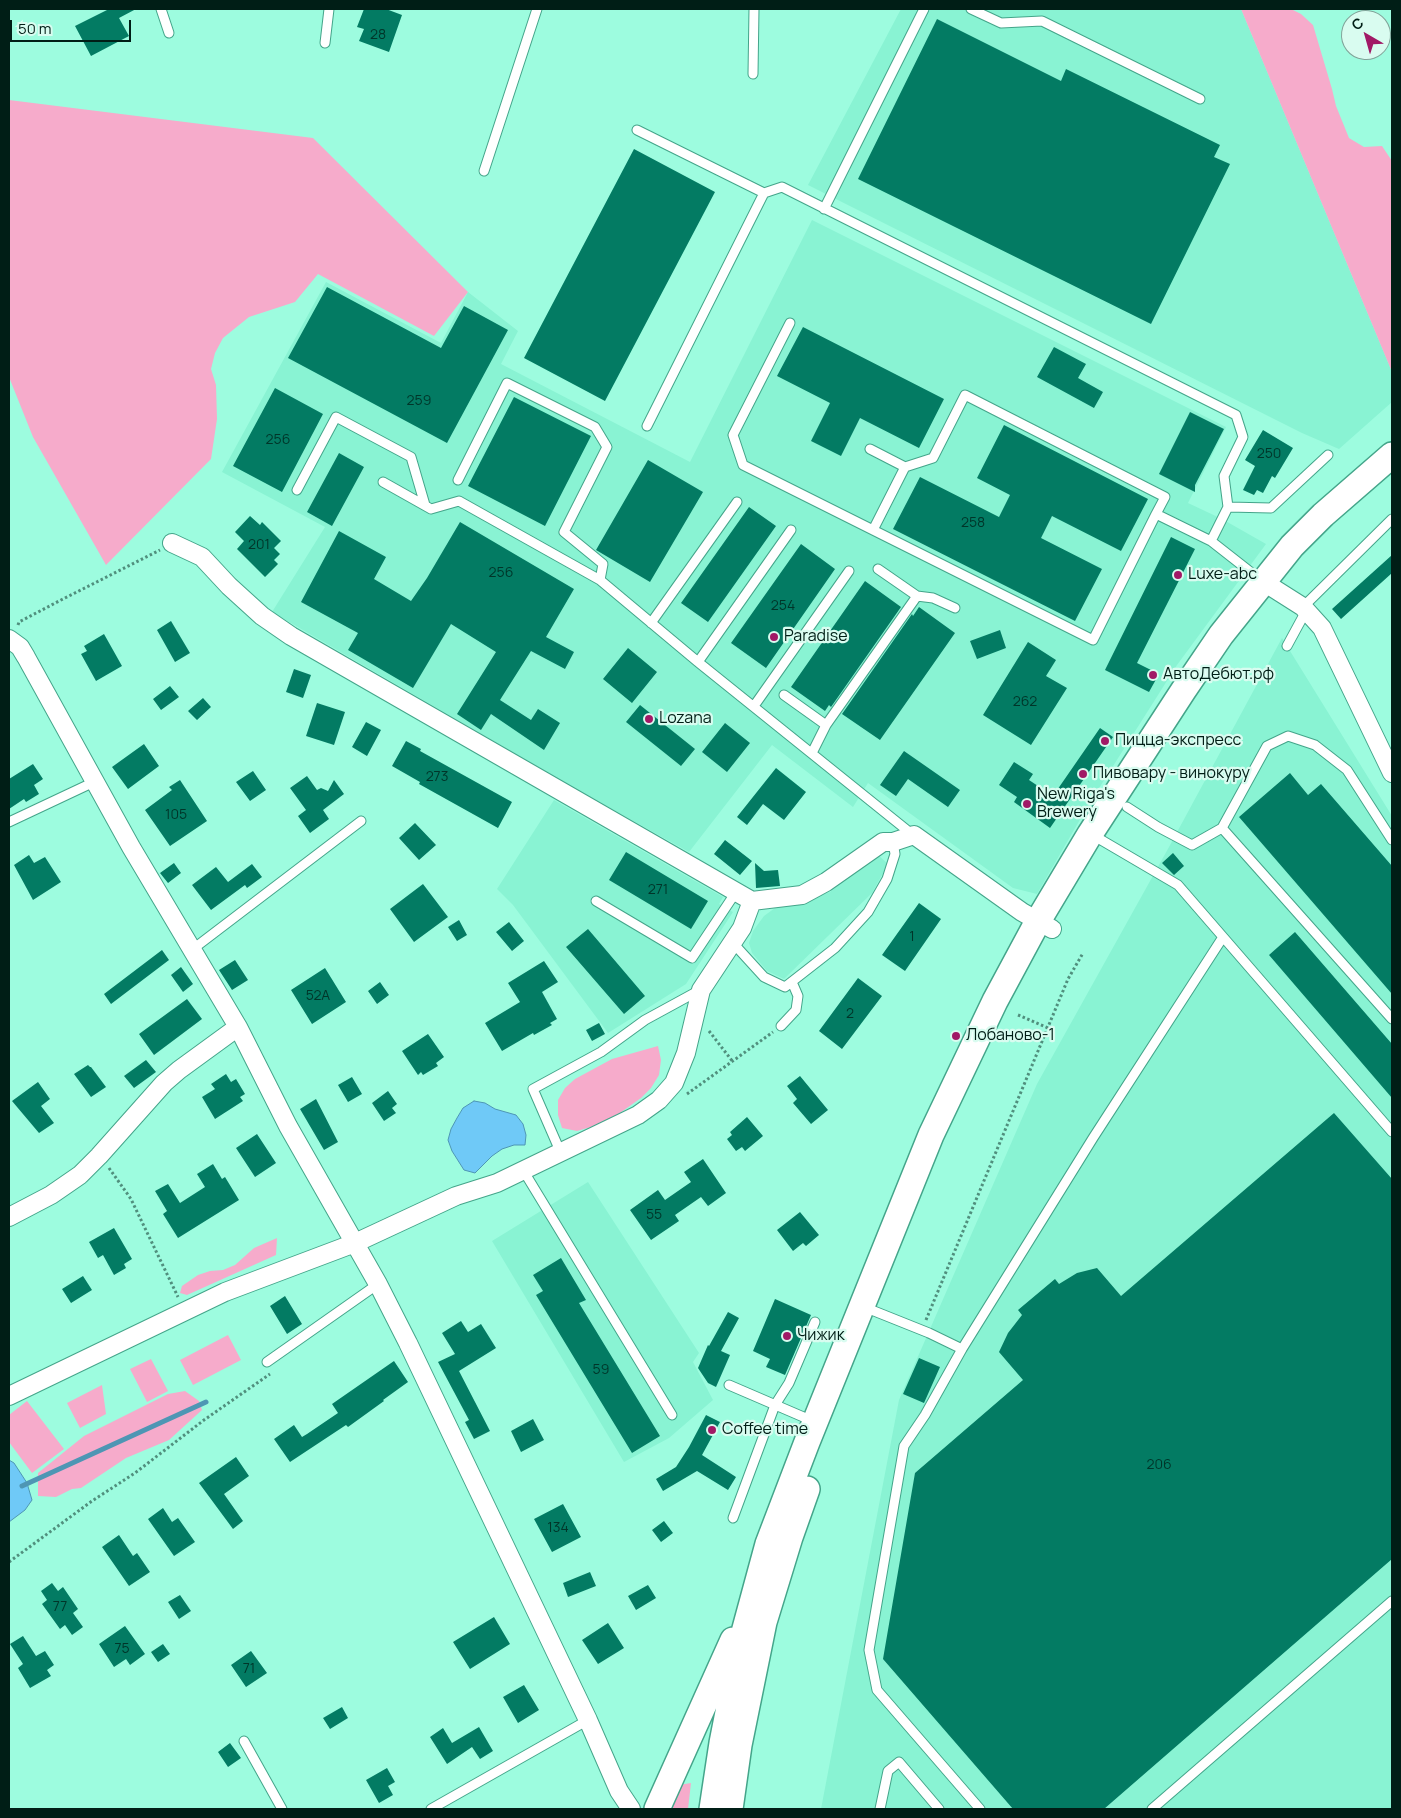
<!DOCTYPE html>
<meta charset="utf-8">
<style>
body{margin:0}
#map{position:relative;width:1401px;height:1818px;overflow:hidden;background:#9dfcdf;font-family:Manrope,sans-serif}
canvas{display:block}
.frame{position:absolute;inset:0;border:10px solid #001e16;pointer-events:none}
.north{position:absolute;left:1341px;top:10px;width:50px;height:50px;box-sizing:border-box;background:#d9fcf0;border:1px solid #82a399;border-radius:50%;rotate:322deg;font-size:14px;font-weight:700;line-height:20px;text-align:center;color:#001e16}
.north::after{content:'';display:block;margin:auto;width:18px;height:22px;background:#a11966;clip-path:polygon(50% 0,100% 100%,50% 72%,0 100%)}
.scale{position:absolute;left:10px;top:20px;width:121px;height:22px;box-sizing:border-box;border:2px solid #001e16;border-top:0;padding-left:6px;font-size:15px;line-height:18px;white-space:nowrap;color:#001e16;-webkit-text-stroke:4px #d9fcf0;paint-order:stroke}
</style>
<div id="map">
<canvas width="1401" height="1818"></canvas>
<div class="frame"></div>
<div class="north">С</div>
<div class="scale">50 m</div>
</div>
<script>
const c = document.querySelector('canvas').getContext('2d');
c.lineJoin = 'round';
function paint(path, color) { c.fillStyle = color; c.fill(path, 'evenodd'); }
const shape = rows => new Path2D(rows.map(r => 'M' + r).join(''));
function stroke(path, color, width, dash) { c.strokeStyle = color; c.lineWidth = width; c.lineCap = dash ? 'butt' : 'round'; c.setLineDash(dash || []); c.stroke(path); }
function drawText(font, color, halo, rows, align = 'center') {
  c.font = font + ' Manrope,sans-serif'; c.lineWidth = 4.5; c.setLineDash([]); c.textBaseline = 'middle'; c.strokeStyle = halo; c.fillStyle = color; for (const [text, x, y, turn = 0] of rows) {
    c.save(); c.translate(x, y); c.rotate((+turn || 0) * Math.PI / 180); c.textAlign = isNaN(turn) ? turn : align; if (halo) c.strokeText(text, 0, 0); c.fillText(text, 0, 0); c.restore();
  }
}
const built = shape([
 [901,9,1241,9,1392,372,1392,402,1339,449,1302,433,808,185],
 [812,220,1226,427,1188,503,1222,519,1266,544,1177,665,1089,804,1037,894,1013,888,868,783,853,807,772,745,689,852,569,785,272,612,325,527,222,472,326,282,441,343,468,292,518,331,501,364,690,462],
 [1282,638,1392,816,1392,1809,821,1809,899,1400,1037,1084,1169,847],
 [554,800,723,897,719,904,733,912,686,984,608,1033,513,905,497,889],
 [876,853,888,864,872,893,784,979,767,971,752,953,749,943,753,931,764,916,775,908,797,904,830,892],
 [588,1182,699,1353,693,1362,713,1400,669,1438,624,1462,492,1241]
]);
const green = shape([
 [1241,9,1291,9,1301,14,1313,25,1332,89,1336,106,1349,138,1364,147,1382,146,1392,161,1392,372],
 [9,100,313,138,468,292,434,336,318,274,295,302,249,317,223,338,215,353,211,369,216,385,217,419,211,459,106,565,33,437,9,377],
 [658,1046,661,1060,659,1075,651,1088,641,1098,617,1115,591,1127,577,1131,562,1128,558,1115,558,1100,565,1088,575,1079,612,1059],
 [277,1238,276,1255,187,1295,180,1293,182,1286,198,1275,210,1271,223,1270,235,1265,254,1248],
 [228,1335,241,1360,193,1385,180,1360],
 [151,1359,168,1391,147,1402,130,1369],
 [102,1385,106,1414,80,1428,67,1403],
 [185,1391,199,1401,202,1410,169,1440,126,1458,81,1488,72,1489,56,1497,38,1496,38,1473,84,1436,168,1394],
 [27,1401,64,1449,32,1473,9,1442,9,1415],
 [691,1783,688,1809,671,1809,679,1785]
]);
const water = shape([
 [474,1101,485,1103,495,1109,516,1115,523,1124,526,1135,525,1145,514,1145,502,1149,492,1156,475,1173,464,1170,452,1151,448,1140,451,1129,457,1118,463,1108,474,1101],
 [9,1460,14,1463,27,1483,32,1500,25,1510,9,1522,9,1460]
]);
const stream = shape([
 [22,1486,206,1402]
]);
const building = shape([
 [109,9,136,9,119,18,129,36,91,56,75,26],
 [364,9,386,9,402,15,389,52,359,41,364,29,357,27],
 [937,19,1061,81,1066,69,1220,145,1214,157,1230,164,1151,324,858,179],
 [634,149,715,192,605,401,524,358],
 [327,287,441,348,464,306,508,330,447,443,288,358],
 [803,327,944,399,919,448,860,418,841,456,811,441,830,403,777,376],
 [1054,347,1086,364,1078,378,1103,392,1094,408,1037,377],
 [275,388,323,414,282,492,233,466],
 [514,397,591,436,545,526,468,486],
 [1190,412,1224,429,1195,485,1195,492,1159,474],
 [1004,425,1148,499,1121,551,1052,516,1041,538,1102,569,1075,621,893,529,920,477,999,517,1010,495,977,478],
 [1263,430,1293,448,1275,478,1272,476,1263,493,1257,490,1254,495,1243,490,1255,466,1245,460],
 [339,453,364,467,332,526,307,512],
 [648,460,703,492,650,582,596,550],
 [749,507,776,526,708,622,681,603],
 [250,516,260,525,262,522,281,541,274,548,280,554,274,560,278,564,265,577,237,549,244,541,235,532],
 [460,522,574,589,546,637,574,652,565,669,531,651,500,700,531,720,538,709,560,723,544,750,491,714,481,730,457,714,496,652,451,624,413,688,348,650,358,633,301,602,339,531,386,557,374,579,411,601,427,578],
 [1171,537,1195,549,1137,663,1159,674,1149,692,1105,670],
 [801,544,835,569,766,668,731,643],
 [1392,555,1392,573,1341,619,1332,609],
 [865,581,901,607,831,707,829,705,825,711,791,687],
 [919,607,955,633,880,740,842,714,912,614,913,616],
 [171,621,190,653,175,662,157,630],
 [1000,630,1006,648,977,659,970,641],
 [104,634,122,666,96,681,81,654,87,651,84,646],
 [1028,642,1056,660,1046,676,1067,688,1031,745,983,715],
 [628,648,657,672,632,703,603,679],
 [294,669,311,675,303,698,286,692],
 [170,686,179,697,161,710,153,699],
 [203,698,211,707,197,720,188,711],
 [317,703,345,712,334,745,306,736],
 [640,705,695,749,681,766,626,722],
 [366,722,381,730,367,756,352,747],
 [725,723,750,743,727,772,702,752],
 [1100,728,1113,737,1050,828,1014,802,1017,797,999,785,1014,762,1033,774,1029,780,1053,796],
 [406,741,421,749,420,751,512,802,498,828,419,784,420,782,392,766],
 [144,744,159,766,128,789,112,767],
 [904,751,960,790,948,807,908,779,896,796,880,785],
 [33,764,43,779,34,785,39,794,26,802,24,799,9,809,9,779],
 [776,768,806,792,784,820,763,804,747,825,737,817],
 [253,771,266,790,250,801,236,782],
 [1290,773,1308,795,1321,784,1392,866,1392,994,1239,817],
 [307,776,317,790,321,788,328,791,334,780,344,794,323,810,329,819,310,833,298,816,306,810,290,788],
 [180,780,207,821,170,846,145,810,172,790,169,787],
 [415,823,436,845,419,860,399,838],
 [725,840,752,861,740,875,714,854],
 [626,852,708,901,691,929,609,880],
 [1173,853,1184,866,1174,875,1162,863],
 [29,855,34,863,45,857,61,882,33,900,14,865],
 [174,863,181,873,168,883,160,873],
 [755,863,764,871,778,870,780,886,756,888],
 [252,864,262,877,247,888,245,885,211,910,192,885,216,867,228,882],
 [423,884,448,917,414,942,390,909],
 [919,903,941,919,905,971,882,955],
 [459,920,467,935,457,941,448,927],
 [509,922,524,941,512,951,496,932],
 [588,929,645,996,624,1014,566,947],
 [1295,932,1392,1044,1392,1098,1269,955],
 [162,950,169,960,111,1004,104,994],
 [235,960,248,980,232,990,219,970],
 [544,961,558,982,542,992,557,1019,550,1023,552,1025,534,1035,533,1033,502,1051,485,1023,520,1002,508,983],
 [181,967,193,984,183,992,171,975],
 [325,968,346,1002,312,1024,291,990],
 [858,978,882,996,842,1049,819,1031],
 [380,982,389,995,377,1004,368,991],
 [187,999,202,1019,154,1055,139,1034],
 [599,1023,605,1034,592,1041,586,1030],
 [428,1034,444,1057,436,1063,438,1066,423,1075,421,1072,418,1075,402,1051],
 [146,1060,156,1072,134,1088,124,1076],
 [88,1065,90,1067,91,1067,106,1087,91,1097,74,1074],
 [226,1074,231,1082,236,1079,245,1094,240,1097,243,1101,215,1119,202,1097,215,1089,211,1084],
 [800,1076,828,1110,811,1124,793,1103,797,1099,787,1086],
 [352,1077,362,1094,348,1102,338,1085],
 [38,1082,50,1099,41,1106,54,1123,39,1133,12,1101],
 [388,1091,397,1104,392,1108,396,1113,384,1121,372,1103],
 [316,1099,338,1142,324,1150,300,1109],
 [1334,1113,1392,1179,1392,1559,1104,1809,1013,1809,883,1659,915,1473,1023,1380,999,1352,1008,1333,1022,1315,1018,1310,1055,1279,1059,1284,1077,1273,1097,1268,1121,1296],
 [747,1117,763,1136,745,1151,742,1147,736,1151,727,1139,732,1135,730,1132],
 [257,1134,276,1163,255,1177,236,1148],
 [703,1159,726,1193,708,1206,701,1197,675,1215,679,1221,651,1240,630,1210,658,1190,665,1200,691,1182,684,1172],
 [213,1164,222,1179,225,1177,239,1200,178,1238,163,1214,167,1211,155,1191,168,1184,180,1203,205,1187,197,1174],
 [800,1212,819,1235,806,1246,803,1243,793,1251,777,1230],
 [114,1228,132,1259,124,1264,126,1268,114,1275,103,1255,98,1258,89,1242],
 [561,1258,586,1300,579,1303,660,1436,632,1453,536,1295,543,1291,533,1275],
 [83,1276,92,1290,71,1303,62,1289],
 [285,1296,302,1324,287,1334,270,1306],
 [775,1299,811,1315,785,1375,766,1367,770,1359,753,1351],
 [728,1312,739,1318,721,1351,730,1355,716,1387,708,1383,698,1368,708,1345,709,1346],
 [461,1321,468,1332,481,1324,496,1348,459,1371,490,1431,474,1439,465,1422,469,1420,438,1362,455,1354,442,1333],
 [919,1358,940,1367,924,1403,903,1394],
 [394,1361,408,1382,383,1400,384,1401,348,1427,346,1425,290,1462,274,1439,294,1425,302,1437,307,1434,338,1413,332,1404],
 [706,1415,720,1422,702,1455,736,1477,728,1490,697,1471,663,1491,656,1479,676,1467,689,1447],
 [533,1419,544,1440,521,1452,511,1431],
 [236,1457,249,1476,224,1494,243,1521,233,1529,199,1483],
 [563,1504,581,1537,552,1552,534,1519],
 [163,1508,172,1522,178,1518,195,1542,174,1556,148,1519],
 [664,1521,673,1533,661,1542,652,1530],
 [119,1535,133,1556,137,1553,150,1572,129,1586,102,1547],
 [590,1572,596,1586,568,1597,563,1583],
 [52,1583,58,1591,63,1587,78,1609,73,1613,83,1627,72,1635,65,1625,60,1629,42,1604,47,1600,41,1591],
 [648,1585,656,1598,636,1610,628,1596],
 [180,1595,191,1611,179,1619,168,1602],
 [494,1617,510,1644,470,1669,453,1642],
 [608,1623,624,1648,598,1664,582,1640],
 [125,1626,145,1654,130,1665,126,1659,114,1667,99,1644],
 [23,1636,36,1656,45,1651,54,1665,47,1670,51,1676,30,1688,18,1668,23,1664,10,1644],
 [163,1644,170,1654,158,1662,151,1652],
 [251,1651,267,1673,246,1687,231,1665],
 [524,1685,539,1710,518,1723,503,1697],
 [342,1707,348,1718,330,1729,323,1718],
 [479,1727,493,1751,480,1759,472,1747,447,1764,430,1737,443,1728,452,1743],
 [230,1743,241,1758,228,1767,218,1752],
 [387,1768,395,1782,388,1786,393,1795,379,1803,366,1780]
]);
const path = shape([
 [18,625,19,622,61,600,160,550],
 [1018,1015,1048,1028],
 [709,1031,733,1062],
 [687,1094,773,1032],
 [109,1168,131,1199,178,1297],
 [926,1320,1068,979,1083,953],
 [9,1562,92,1501,135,1473,204,1420,270,1374]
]);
const lane = shape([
 [161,9,169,33],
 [971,9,1001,23,1042,21,1200,99],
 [325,43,329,9],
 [753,74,754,9],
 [637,130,764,193],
 [484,171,537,9],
 [824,209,924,9],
 [790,323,733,435,743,465,1093,640,1156,514,1211,541,1262,581],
 [647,426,764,193,782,187,1236,415,1243,437,1224,476,1228,507,1211,541],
 [870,449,905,467],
 [458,480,507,383,595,427,607,447,564,532,603,564,600,580,698,662,913,835],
 [383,482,431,509,459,501,600,580],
 [297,490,336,417,411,457,425,505],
 [1228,507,1271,508,1328,455],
 [873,530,905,467,933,458,965,395,1165,497,1156,514],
 [917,596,933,598,955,608],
 [1303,607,1392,519],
 [651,623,737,502],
 [1287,646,1306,611],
 [698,662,791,530],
 [784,695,826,725,812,753],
 [754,706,849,571],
 [826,725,917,596,878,569],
 [1127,807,1158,827,1192,845,1222,828,1392,1019],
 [9,822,94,782],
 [1222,828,1267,746,1288,736,1315,745,1347,770,1392,840],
 [1091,834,1178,885,1392,1132],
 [596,901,692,958,736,892],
 [733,943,764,977,785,987,835,948,868,912,887,879,895,854,893,842],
 [193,949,361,821],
 [781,1026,796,1010,798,996,792,982],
 [560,1151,533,1089,601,1052,645,1020,700,990],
 [523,1170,672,1415],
 [864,1307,929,1333,962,1349],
 [267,1362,378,1284],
 [729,1385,815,1422],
 [733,1518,775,1405,789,1383,815,1322],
 [244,1741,282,1809],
 [431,1809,588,1720],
 [880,1809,888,1771,899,1762,939,1809],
 [980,1809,877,1690,869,1650,904,1446,925,1415,962,1349,1093,1138,1223,937],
 [1152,1809,1392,1601]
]);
const street = shape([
 [1262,581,1303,607,1322,628,1392,773],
 [9,639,20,647,26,657,131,847,238,1027,288,1126,378,1284,408,1343,588,1720,619,1791,631,1809],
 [752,901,802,895,826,882,883,842,893,842,914,835,1022,912,1052,929],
 [9,1217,51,1195,80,1175,99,1156,164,1083,179,1070,238,1027],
 [9,1396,225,1292,355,1243,456,1196,497,1183,638,1115,659,1100,674,1083,686,1053,701,990,742,928,752,901,291,636,262,616,229,586,202,557,172,543]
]);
const secondary = shape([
 [657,1809,733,1640],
 [712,1809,722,1743,743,1636,768,1544,807,1442,931,1135,995,1001,1038,921,1090,834,1183,691,1221,635,1292,546,1323,515,1392,455],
 [730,1809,739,1745,764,1622,790,1537,807,1489]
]);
const markers = [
 [1178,575,5,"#a11966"],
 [774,637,5,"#a11966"],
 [1153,675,5,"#a11966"],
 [649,719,5,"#a11966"],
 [1105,741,5,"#a11966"],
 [1083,774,5,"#a11966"],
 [1027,804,5,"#a11966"],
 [956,1036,5,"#a11966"],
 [787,1336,5,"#a11966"],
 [712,1430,5,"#a11966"]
];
const numberNames = [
 ["28",378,35],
 ["259",419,401],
 ["256",278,440],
 ["250",1269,454],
 ["258",973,523],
 ["201",259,545],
 ["256",501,573],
 ["254",783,606],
 ["262",1025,702],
 ["273",437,777],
 ["105",176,815],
 ["271",658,890],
 ["1",912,937],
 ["52А",318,996],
 ["2",850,1014],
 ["55",654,1215],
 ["59",601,1370],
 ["206",1159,1465],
 ["134",558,1528],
 ["77",60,1607],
 ["75",122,1649],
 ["71",249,1669]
];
const poiNames = [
 ["Luxe-abc",1188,575],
 ["Paradise",784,637],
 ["АвтоДебют.рф",1163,675],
 ["Lozana",659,719],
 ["Пицца-экспресс",1115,741],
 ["Пивовару - винокуру",1093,774],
 ["New Riga's",1037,795],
 ["Brewery",1037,813],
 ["Лобаново-1",966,1036],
 ["Чижик",797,1336],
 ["Coffee time",722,1430]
];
paint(built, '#89f3d3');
paint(green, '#f6abcb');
paint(water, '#6fc9f7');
stroke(water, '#4e96b4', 1);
stroke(stream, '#4e96b4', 5);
paint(building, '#037b63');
stroke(lane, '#44a58a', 11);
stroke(street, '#44a58a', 20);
stroke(secondary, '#44a58a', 28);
stroke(path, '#508f7d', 3, [2.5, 2.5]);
stroke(lane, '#fff', 9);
stroke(street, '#fff', 18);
stroke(secondary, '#fff', 25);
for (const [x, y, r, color] of markers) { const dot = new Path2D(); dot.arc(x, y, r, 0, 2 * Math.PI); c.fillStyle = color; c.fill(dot); stroke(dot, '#d9fcf0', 2); }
drawText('14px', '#013529', null, numberNames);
drawText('16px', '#001e16', '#d9fcf0', poiNames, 'left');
</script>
